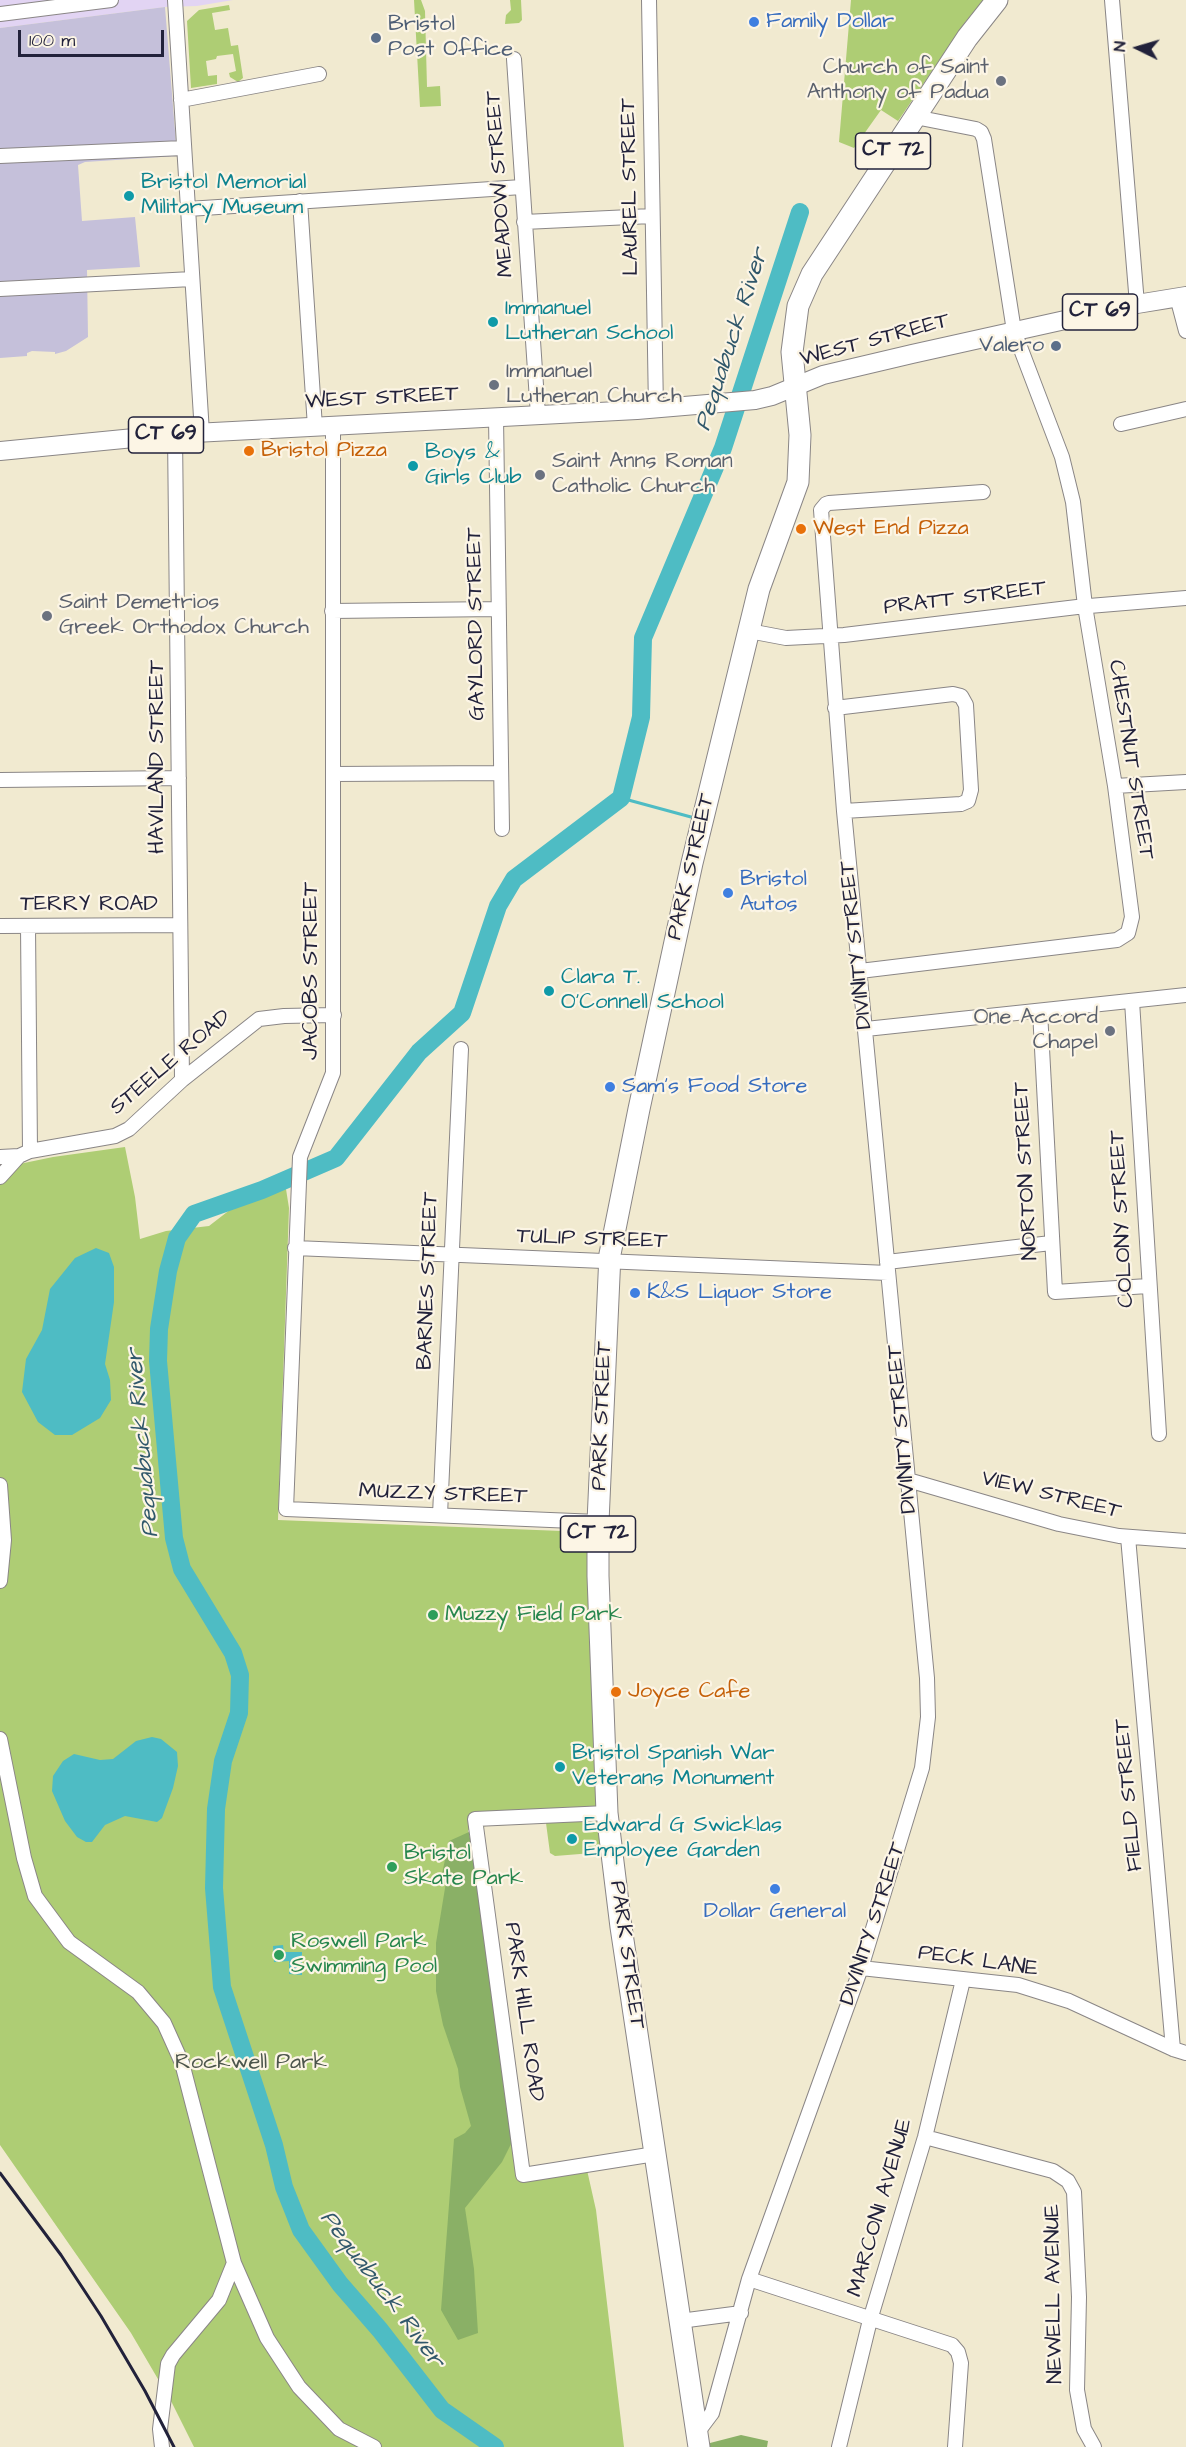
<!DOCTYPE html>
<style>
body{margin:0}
#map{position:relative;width:1186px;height:2447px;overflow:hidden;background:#f1ead0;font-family:"Architects Daughter",sans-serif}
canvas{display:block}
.north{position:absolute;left:1108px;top:18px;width:60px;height:60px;-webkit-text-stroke:4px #fcf5e5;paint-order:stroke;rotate:275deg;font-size:16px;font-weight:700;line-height:24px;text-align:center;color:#22223b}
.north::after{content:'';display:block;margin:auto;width:21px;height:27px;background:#22223b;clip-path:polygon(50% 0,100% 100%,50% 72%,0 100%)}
.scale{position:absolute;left:18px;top:30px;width:146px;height:27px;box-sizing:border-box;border:3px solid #22223b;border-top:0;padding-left:8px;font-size:18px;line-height:21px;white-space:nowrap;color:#22223b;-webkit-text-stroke:4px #fcf5e5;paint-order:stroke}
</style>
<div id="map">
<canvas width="1186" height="2447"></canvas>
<div class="north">N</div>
<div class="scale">100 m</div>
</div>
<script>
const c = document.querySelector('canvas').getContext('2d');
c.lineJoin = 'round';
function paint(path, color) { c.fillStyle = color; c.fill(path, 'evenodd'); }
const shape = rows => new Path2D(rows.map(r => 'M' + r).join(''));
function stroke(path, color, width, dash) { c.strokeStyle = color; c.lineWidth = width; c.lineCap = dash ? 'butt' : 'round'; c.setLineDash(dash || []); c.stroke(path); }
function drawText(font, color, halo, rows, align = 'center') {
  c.font = font + ' "Architects Daughter",sans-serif'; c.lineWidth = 4.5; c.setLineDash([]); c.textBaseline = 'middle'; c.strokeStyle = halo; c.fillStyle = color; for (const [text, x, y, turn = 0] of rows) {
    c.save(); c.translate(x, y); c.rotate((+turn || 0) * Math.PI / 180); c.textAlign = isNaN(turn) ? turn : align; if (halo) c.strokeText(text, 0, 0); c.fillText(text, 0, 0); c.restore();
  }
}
const built = shape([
 [0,0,233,0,197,6,165,7,0,28]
]);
const industrial = shape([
 [165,7,177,156,85,162,78,165,82,221,135,217,140,267,87,270,88,337,66,351,55,354,55,352,32,351,27,353,27,356,0,358,0,28]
]);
const green = shape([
 [414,0,421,0,425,11,427,87,440,86,441,106,420,107],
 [510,0,521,0,522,20,519,23,505,24,506,15,511,10],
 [851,0,984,0,966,21,898,121,881,110,854,148,839,142],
 [229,5,230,10,212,13,215,30,228,28,231,46,238,45,243,78,238,82,230,77,229,73,236,71,233,54,217,56,216,59,206,61,208,76,217,75,217,84,191,88,187,21,199,10],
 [125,1147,135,1197,140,1239,166,1231,209,1226,253,1192,286,1189,289,1208,278,1520,588,1532,605,1852,555,1856,550,1853,546,1823,486,1826,468,1830,524,2182,587,2170,596,2210,624,2447,194,2447,172,2403,131,2333,0,2145,0,1168,53,1157]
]);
const forest = shape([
 [469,1832,516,2134,502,2162,465,2208,474,2269,478,2333,458,2340,441,2310,454,2139,465,2133,471,2126,460,2087,458,2069,443,2025,436,1991,436,1943,447,1876,442,1874,449,1841],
 [741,2435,768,2441,767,2447,710,2447,710,2443]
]);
const water = shape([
 [96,1248,109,1253,114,1267,114,1302,105,1364,110,1380,111,1400,100,1418,72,1435,55,1435,38,1422,22,1392,26,1359,42,1330,50,1289,75,1258],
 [152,1737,161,1739,177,1752,178,1766,173,1788,162,1818,157,1822,125,1816,105,1825,92,1842,86,1842,77,1837,65,1821,52,1791,53,1776,63,1761,74,1754,100,1760,113,1759,136,1741],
 [283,1945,284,1952,302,1952,302,1975,289,1974,289,1961,274,1962,273,1946]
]);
const stream = shape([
 [621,798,691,817]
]);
const river = shape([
 [495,2447,442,2410,380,2330,340,2284,301,2230,284,2187,274,2145,222,1987,214,1888,216,1809,223,1761,239,1713,240,1675,233,1653,182,1569,174,1538,158,1361,159,1329,168,1271,177,1238,194,1214,262,1190,336,1158,419,1052,462,1013,498,906,514,879,621,798,641,717,643,638,723,448,800,212]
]);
const minor = shape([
 [175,0,202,433],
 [649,0,656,409],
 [1112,0,1137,304],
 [0,14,111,0],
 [514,59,538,415],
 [181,100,319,74],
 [0,156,183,148],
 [300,201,315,427],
 [188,209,522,187],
 [524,222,652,216],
 [0,289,192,279],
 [1177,297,1186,331],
 [496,417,502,829],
 [1121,424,1186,409],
 [333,426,333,1073,300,1157,286,1509,598,1522],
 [175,434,182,1080],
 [332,611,497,609],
 [749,631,786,638,844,635,1077,607,1186,598],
 [835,708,953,694,961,696,966,705,971,790,968,801,961,804,844,811],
 [333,774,501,773],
 [0,780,179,778],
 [1115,786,1186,782],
 [0,926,179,925],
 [28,926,30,1151],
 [860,971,1117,940,1128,933,1132,917,1115,786,1085,606,1073,502,1062,457,1014,331,984,139,981,132,976,129,915,117],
 [1132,1001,1159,1434],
 [1040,1011,1055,1292,1148,1286],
 [866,1029,1186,995],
 [0,1157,19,1156,30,1151,115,1136,129,1129,182,1080,259,1019,284,1016,334,1015],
 [0,1177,19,1156],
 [295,1248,888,1273],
 [887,1262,1051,1243],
 [908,1480,1059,1524,1119,1536,1186,1541],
 [0,1485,4,1540,0,1581],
 [440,1515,461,1049],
 [1128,1537,1173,2049],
 [0,1739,24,1858,35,1896,69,1942,138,1992,164,2023,182,2063,234,2263,267,2338,299,2387,339,2429,374,2447],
 [607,1813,475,1819,523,2175,655,2154],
 [861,1968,1018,1985,1069,2001,1173,2049,1186,2053],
 [925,2137,1053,2171,1068,2181,1074,2192,1079,2297,1077,2390,1084,2429,1094,2447],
 [749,2279,952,2345,958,2352,961,2363,955,2447],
 [680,2321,741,2313],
 [697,2433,712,2413,749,2279,861,1968,922,1768,928,1717,927,1678,844,811,821,510,826,504,829,503,983,492],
 [162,2447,160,2429,168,2364,173,2355,219,2300,234,2263],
 [839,2447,870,2320,925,2137,963,1980]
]);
const major = shape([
 [0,451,175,434,637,410,755,400,772,396,823,375,912,354,1137,304,1186,296]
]);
const highway = shape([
 [699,2447,621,1927,607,1813,598,1576,598,1522,610,1254,639,1109,692,863,759,589,798,482,800,435,792,352,798,306,812,274,967,38,997,0]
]);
const rail = shape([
 [0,2173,61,2255,101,2316,145,2391,174,2447]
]);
const markers = [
 [754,22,6,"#3f7fe0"],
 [376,38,6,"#5c6f8a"],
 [1001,81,6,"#6b7280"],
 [129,196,6,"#0f9aa8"],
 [493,322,6,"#0f9aa8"],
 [1056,346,6,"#5c6f8a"],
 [494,385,6,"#6b7280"],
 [249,451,6,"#e8710a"],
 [413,466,6,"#0f9aa8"],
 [540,475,6,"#6b7280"],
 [801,529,6,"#e8710a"],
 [47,616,6,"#6b7280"],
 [728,893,6,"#3f7fe0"],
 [549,991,6,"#0f9aa8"],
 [1110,1031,6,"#6b7280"],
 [610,1087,6,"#3f7fe0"],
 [635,1293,6,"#3f7fe0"],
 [433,1615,6,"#2e9e5b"],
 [616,1692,6,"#e8710a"],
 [560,1767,6,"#0f9aa8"],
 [572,1839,6,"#0f9aa8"],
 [392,1867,6,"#2e9e5b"],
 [775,1889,6,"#3f7fe0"],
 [279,1955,6,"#2e9e5b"]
];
const shields = [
 [893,151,75],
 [1100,312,75],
 [166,435,75],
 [598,1534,75]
];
const shieldNames = [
 ["CT 72",893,151],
 ["CT 69",1100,312],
 ["CT 69",166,435],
 ["CT 72",598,1534]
];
const shopNames = [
 ["Family Dollar",766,22],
 ["Bristol",740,880],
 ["Autos",740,905],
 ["Sam's Food Store",622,1087],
 ["K&S Liquor Store",647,1293],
 ["Dollar General",775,1912,"center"]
];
const serviceNames = [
 ["Bristol",388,25],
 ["Post Office",388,50],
 ["Valero",1044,346,"right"]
];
const worshipNames = [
 ["Church of Saint",989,68,"right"],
 ["Anthony of Padua",989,93,"right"],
 ["Immanuel",506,372],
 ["Lutheran Church",506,397],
 ["Saint Anns Roman",552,462],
 ["Catholic Church",552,487],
 ["Saint Demetrios",59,603],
 ["Greek Orthodox Church",59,628],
 ["One Accord",1098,1018,"right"],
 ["Chapel",1098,1043,"right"]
];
const cultureNames = [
 ["Bristol Memorial",141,183],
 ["Military Museum",141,208],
 ["Immanuel",505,309],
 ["Lutheran School",505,334],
 ["Boys &",425,453],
 ["Girls Club",425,478],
 ["Clara T.",561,978],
 ["O'Connell School",561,1003],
 ["Bristol Spanish War",572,1754],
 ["Veterans Monument",572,1779],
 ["Edward G Swicklas",584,1826],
 ["Employee Garden",584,1851]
];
const streetNames = [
 ["MEADOW STREET",501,184,-94],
 ["LAUREL STREET",631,187,-91],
 ["WEST STREET",875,341,-15],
 ["WEST STREET",382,399,-3],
 ["PRATT STREET",965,599,-7],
 ["GAYLORD STREET",477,624,-91],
 ["HAVILAND STREET",158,757,-90],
 ["CHESTNUT STREET",1130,760,81],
 ["PARK STREET",692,867,-77],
 ["TERRY ROAD",89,905],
 ["DIVINITY STREET",857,945,-96],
 ["JACOBS STREET",312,971,-90],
 ["STEELE ROAD",171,1063,-40],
 ["NORTON STREET",1027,1171,-93],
 ["COLONY STREET",1123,1219,-93],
 ["TULIP STREET",592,1240,2],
 ["BARNES STREET",429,1281,-88],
 ["PARK STREET",603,1416,-88],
 ["DIVINITY STREET",903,1429,-95],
 ["MUZZY STREET",443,1495,2],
 ["VIEW STREET",1051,1496,14],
 ["FIELD STREET",1130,1795,-95],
 ["DIVINITY STREET",874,1924,-72],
 ["PARK STREET",626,1955,82],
 ["PECK LANE",978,1962,8],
 ["PARK HILL ROAD",523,2012,82],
 ["MARCONI AVENUE",881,2208,-74],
 ["NEWELL AVENUE",1055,2294,-91]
];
const foodNames = [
 ["Bristol Pizza",261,451],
 ["West End Pizza",813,529],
 ["Joyce Cafe",628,1692]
];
const leisureNames = [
 ["Muzzy Field Park",445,1615],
 ["Bristol",404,1854],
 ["Skate Park",404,1879],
 ["Roswell Park",291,1942],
 ["Swimming Pool",291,1967]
];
const parkNames = [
 ["Rockwell Park",251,2063]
];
const waterNames = [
 ["Pequabuck River",733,340,-72],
 ["Pequabuck River",144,1443,-95],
 ["Pequabuck River",381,2290,53]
];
paint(built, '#e2d4f3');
paint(industrial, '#c5c0da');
paint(green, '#aecd74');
paint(forest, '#8ab066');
paint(water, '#4ebcc4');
stroke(stream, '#4ebcc4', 3);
stroke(river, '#4ebcc4', 18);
stroke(minor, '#8a8686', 16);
stroke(major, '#8a8686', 20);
stroke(highway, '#8a8686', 23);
stroke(minor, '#fff', 14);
stroke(major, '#fff', 18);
stroke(highway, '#fff', 21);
stroke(rail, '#22223b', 3);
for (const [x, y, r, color] of markers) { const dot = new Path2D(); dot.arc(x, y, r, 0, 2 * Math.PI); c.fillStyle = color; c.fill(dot); stroke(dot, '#fcf5e5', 2); }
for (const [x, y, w] of shields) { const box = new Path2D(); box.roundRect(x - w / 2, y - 18, w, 36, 4.5); c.fillStyle = '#fcf5e5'; c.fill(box); stroke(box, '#22223b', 1.5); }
drawText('bold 21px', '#22223b', null, shieldNames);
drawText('22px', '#366cbe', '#fcf5e5', shopNames, 'left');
drawText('22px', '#4e5e75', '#fcf5e5', serviceNames, 'left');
drawText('22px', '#5b616d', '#fcf5e5', worshipNames, 'left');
drawText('22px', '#0d838f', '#fcf5e5', cultureNames, 'left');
drawText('22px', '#22223b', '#fcf5e5', streetNames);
drawText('22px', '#c56008', '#fcf5e5', foodNames, 'left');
drawText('22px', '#27864d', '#fcf5e5', leisureNames, 'left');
drawText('22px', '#4c554c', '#fcf5e5', parkNames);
drawText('italic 24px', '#31586b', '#fcf5e5', waterNames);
</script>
